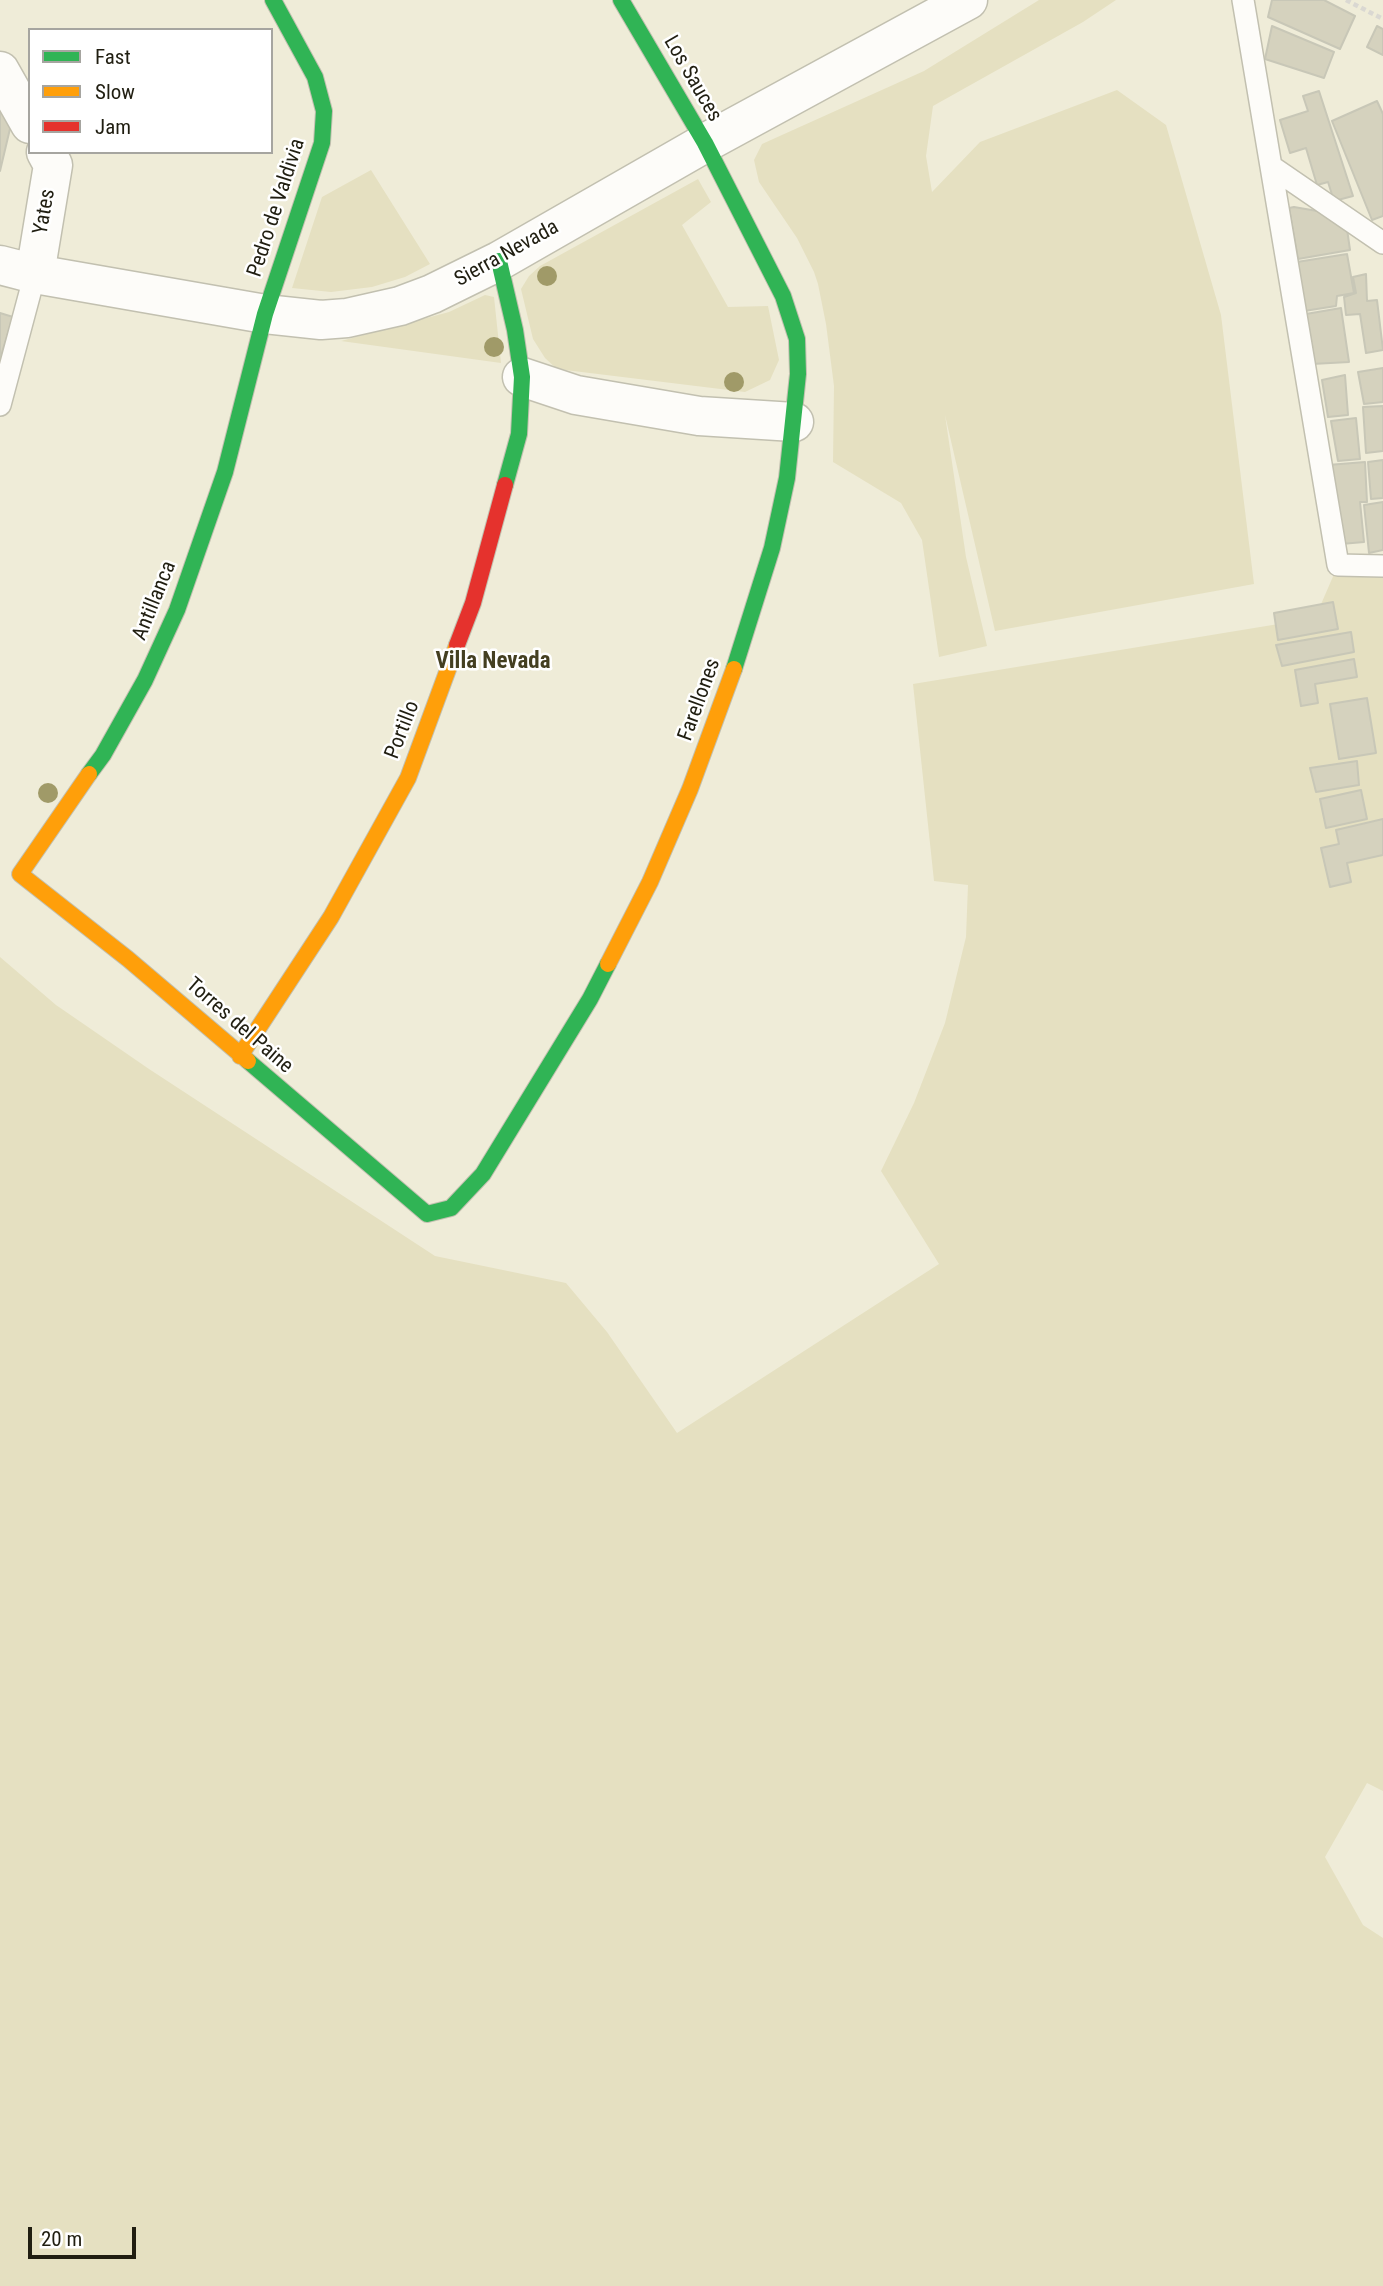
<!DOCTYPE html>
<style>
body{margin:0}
#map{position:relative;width:1383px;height:2286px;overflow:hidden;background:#efecd8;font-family:"Roboto Condensed",sans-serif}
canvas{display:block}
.legend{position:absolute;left:28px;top:28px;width:245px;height:126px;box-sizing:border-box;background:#fff;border:2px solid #a6a5a0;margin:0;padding:9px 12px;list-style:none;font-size:21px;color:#201e11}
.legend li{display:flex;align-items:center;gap:14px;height:35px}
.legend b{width:35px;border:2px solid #a6a5a0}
.scale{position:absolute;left:28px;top:2227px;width:108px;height:32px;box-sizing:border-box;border:4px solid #201e11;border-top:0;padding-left:9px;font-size:21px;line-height:24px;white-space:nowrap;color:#201e11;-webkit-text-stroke:5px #fff;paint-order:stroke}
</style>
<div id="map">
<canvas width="1383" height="2286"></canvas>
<ul class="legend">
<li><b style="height:9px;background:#30b455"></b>Fast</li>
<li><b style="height:9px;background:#ff9f0a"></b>Slow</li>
<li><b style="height:9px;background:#e5322d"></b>Jam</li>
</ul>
<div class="scale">20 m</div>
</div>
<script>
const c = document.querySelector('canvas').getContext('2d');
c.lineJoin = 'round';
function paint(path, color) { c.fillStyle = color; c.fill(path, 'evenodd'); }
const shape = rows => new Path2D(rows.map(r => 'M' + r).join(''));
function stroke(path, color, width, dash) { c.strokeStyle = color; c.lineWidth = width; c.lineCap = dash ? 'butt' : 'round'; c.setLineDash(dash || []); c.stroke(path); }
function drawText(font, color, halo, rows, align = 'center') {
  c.font = font + ' "Roboto Condensed",sans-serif'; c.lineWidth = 5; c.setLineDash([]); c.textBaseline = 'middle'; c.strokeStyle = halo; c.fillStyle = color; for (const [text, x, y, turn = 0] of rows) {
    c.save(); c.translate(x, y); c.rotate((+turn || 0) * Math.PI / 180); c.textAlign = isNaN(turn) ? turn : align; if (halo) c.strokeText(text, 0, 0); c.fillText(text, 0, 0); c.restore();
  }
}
const green = shape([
 [1039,0,1116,0,1083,22,933,106,926,156,932,192,980,142,1117,90,1166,125,1221,315,1254,584,995,631,945,415,966,557,987,646,939,657,922,540,901,503,833,462,834,386,826,324,818,284,814,272,797,238,759,182,754,160,762,144,924,71],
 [371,170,430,264,405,277,372,287,331,292,292,288,322,197],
 [698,179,711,202,682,225,728,307,768,306,779,360,770,380,745,392,557,369,545,358,533,339,521,289,529,276,540,266],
 [485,295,494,297,501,363,341,341,449,312],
 [1338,565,1383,568,1383,1791,1367,1783,1325,1857,1363,1925,1383,1938,1383,2286,0,2286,0,957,56,1005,149,1069,435,1256,566,1283,607,1332,677,1433,939,1264,881,1171,914,1103,945,1023,966,937,968,885,934,881,913,684,1315,618]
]);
const building = shape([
 [1272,0,1324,0,1355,16,1340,49,1268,17,1272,0],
 [1272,26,1334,52,1324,78,1265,59,1272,26],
 [1377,26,1383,29,1383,55,1367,47,1377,26],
 [1319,91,1353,196,1334,201,1328,182,1317,185,1306,148,1290,153,1280,120,1308,111,1303,96,1319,91],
 [1377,101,1383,114,1383,216,1372,220,1332,121,1377,101],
 [0,113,13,116,0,171,0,113],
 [1294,207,1323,212,1347,229,1350,250,1298,259,1289,208,1294,207],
 [1347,254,1354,293,1337,296,1336,306,1304,311,1297,262,1347,254],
 [1366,274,1367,301,1377,300,1383,350,1366,353,1360,314,1346,315,1344,297,1356,293,1353,277,1366,274],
 [1341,308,1349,362,1312,364,1306,314,1341,308],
 [0,313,13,317,0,359,0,313],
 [1383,368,1383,402,1364,404,1358,372,1383,368],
 [1345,375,1348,415,1328,417,1322,380,1345,375],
 [1383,406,1383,451,1366,453,1363,407,1383,406],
 [1356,418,1360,459,1338,461,1331,421,1356,418],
 [1383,460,1383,498,1371,499,1368,462,1383,460],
 [1365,462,1367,502,1360,502,1364,542,1341,544,1328,465,1365,462],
 [1383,502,1383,550,1369,553,1364,505,1383,502],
 [1333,602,1338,629,1278,640,1274,613,1333,602],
 [1351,632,1354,652,1282,666,1276,645,1351,632],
 [1354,659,1357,677,1315,684,1318,703,1301,706,1295,670,1354,659],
 [1367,698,1376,753,1339,759,1330,704,1367,698],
 [1357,761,1359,785,1316,792,1310,768,1357,761],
 [1361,790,1367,819,1326,828,1320,799,1361,790],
 [1383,819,1383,855,1347,863,1351,882,1330,887,1321,848,1339,844,1336,830,1383,819]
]);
const path = shape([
 [1346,0,1383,19]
]);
const lane = shape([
 [1243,0,1338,565,1383,566],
 [1272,167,1383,243],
 [0,405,35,274]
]);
const street = shape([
 [0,71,30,124],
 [0,265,35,274,265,314,321,320,347,318,400,306,432,294,499,261,705,143,968,0],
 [35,274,53,165,46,152],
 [522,377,576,395,699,416,794,422]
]);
const fast = shape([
 [621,0,705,143,783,296,797,339,798,374,787,478,772,548,734,669],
 [499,261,515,330,522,377,519,434,505,485],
 [89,774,103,755,145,680,177,610,225,472,265,314,322,143,324,111,315,77,273,0],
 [248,1061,427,1214,451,1208,483,1174,590,999,608,964]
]);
const slow = shape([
 [89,774,20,874,128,959,248,1061],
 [608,964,650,882,690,789,734,669],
 [240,1056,331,917,408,778,457,645]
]);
const jam = shape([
 [457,645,473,603,505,485]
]);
const trees = [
 [547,276],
 [494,347],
 [734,382],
 [48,793]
];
const streetNames = [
 ["Los Sauces",692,79,60],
 ["Pedro de Valdivia",277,208,-72],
 ["Yates",45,212,-80],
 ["Sierra Nevada",507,254,-29],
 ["Antillanca",155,601,-68],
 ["Farellones",700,700,-70],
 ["Portillo",403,730,-69],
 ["Torres del Paine",239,1026,41]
];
const neighbourhoodNames = [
 ["Villa Nevada",493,662]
];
paint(green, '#e5e0c1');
paint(building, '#d5d2be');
stroke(building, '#c8c7b7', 2);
stroke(lane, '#c2c0b0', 24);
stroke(street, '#c2c0b0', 41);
stroke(fast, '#c2c0b0', 18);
stroke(slow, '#c2c0b0', 18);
stroke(jam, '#c2c0b0', 18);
stroke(path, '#dad8d2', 4.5, [5, 3.5]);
stroke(lane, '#fdfcf9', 21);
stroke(street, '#fdfcf9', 38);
stroke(fast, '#30b455', 16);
stroke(slow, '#ff9f0a', 16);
stroke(jam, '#e5322d', 16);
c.fillStyle = '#a09a68';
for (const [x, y] of trees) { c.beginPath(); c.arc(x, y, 10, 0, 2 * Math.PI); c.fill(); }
drawText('21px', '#201e11', '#fff', streetNames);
drawText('bold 23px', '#443f21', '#fff', neighbourhoodNames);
</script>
